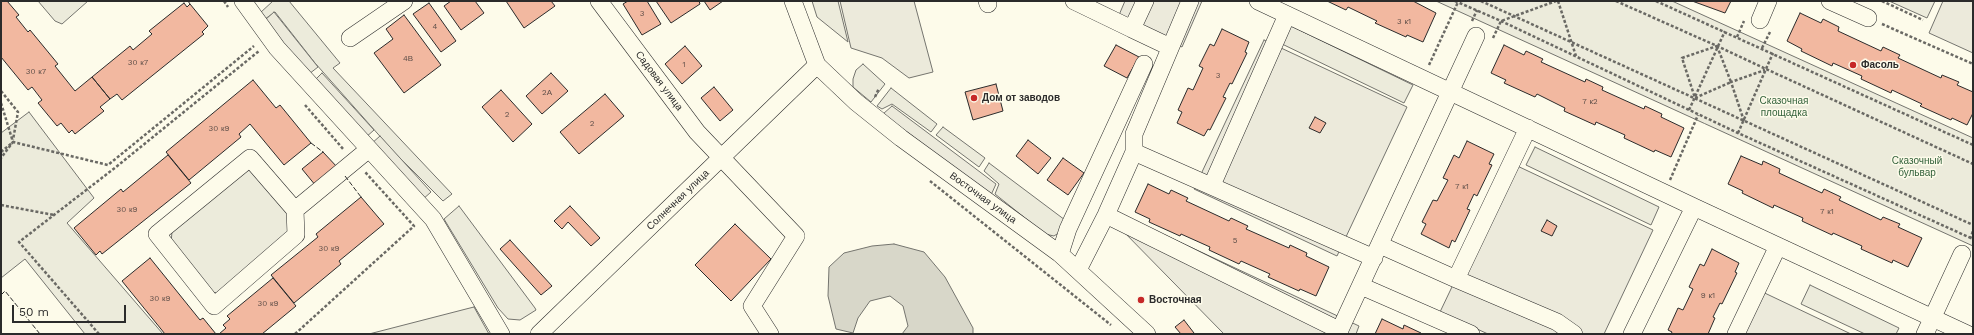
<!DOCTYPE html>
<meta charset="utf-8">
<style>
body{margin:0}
#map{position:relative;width:1974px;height:335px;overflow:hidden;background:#fdfbea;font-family:"Work Sans",sans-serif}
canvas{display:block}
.frame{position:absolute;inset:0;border:2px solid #2b2b2b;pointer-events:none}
.scale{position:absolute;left:12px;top:305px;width:114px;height:18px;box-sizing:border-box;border:2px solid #2b2b2b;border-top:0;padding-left:5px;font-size:12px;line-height:14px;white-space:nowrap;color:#2b2b2b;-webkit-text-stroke:3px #fdfbea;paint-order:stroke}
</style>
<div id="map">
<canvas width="1974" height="335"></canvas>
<div class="frame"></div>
<div class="scale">50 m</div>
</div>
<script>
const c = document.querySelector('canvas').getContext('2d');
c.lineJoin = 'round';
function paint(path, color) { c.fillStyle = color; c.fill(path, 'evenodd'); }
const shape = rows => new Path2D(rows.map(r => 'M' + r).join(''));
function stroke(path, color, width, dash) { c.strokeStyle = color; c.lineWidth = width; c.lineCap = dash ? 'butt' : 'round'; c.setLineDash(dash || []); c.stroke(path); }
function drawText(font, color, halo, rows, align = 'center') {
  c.font = font + ' "Work Sans",sans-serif'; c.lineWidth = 3; c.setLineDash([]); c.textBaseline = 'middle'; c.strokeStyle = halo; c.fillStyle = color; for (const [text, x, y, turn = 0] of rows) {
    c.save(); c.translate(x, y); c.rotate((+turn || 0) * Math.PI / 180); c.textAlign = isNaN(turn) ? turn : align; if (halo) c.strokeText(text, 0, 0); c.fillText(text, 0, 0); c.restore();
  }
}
const green = shape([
 [38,1,88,1,62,24,55,21,38,1],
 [273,1,289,1,340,63,333,68,452,194,443,201,393,151,315,63,275,12,265,19,260,13,273,1],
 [812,1,838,1,848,42,817,17,812,1],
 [1436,1,1672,1,1973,138,1973,246,1436,1],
 [1889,1,1935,1,1927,18,1889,1],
 [1289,25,1413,85,1404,103,1280,43,1289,25],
 [863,64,885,84,871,102,853,87,853,79,856,70,863,64],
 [891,88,937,124,931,132,892,104,882,109,877,106,891,88],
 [29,112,94,198,67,223,163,334,85,334,25,259,1,278,1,133,29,112],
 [943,127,985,158,979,167,936,135,943,127],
 [1535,147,1659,207,1651,225,1526,165,1535,147],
 [989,163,1065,220,1060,232,1054,236,1045,234,995,194,999,184,984,171,989,163],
 [245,170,252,170,291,215,287,235,223,292,210,293,171,244,172,231,245,170],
 [459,206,535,308,536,310,520,320,508,319,498,308,444,219,459,206],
 [1810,285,1899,328,1896,334,1865,334,1801,304,1810,285],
 [474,307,489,334,369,334,466,309,474,307]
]);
const parking = shape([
 [840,1,914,1,933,72,909,78,882,58,851,48,840,1],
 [1125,1,1202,1,1182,47,1119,15,1125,1],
 [1943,1,1973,1,1973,53,1929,33,1943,1],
 [274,12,318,67,309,74,265,20,274,12],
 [1264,40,1407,107,1337,256,1194,189,1264,40],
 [322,73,374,130,365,138,314,81,322,73],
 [892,106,996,184,991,195,883,114,892,106],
 [380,136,431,192,422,200,371,144,380,136],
 [1511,163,1653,230,1604,334,1488,334,1440,312,1511,163],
 [1124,216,1359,326,1356,334,1224,334,1119,227,1124,216],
 [1752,287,1851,334,1730,334,1752,287]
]);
const water = shape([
 [894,244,924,252,945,277,973,328,973,334,902,334,908,326,903,306,890,296,870,301,858,318,853,333,836,329,828,296,829,267,844,253,872,246,894,244]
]);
const building = shape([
 [1,1,7,1,19,15,16,17,28,32,30,30,58,64,55,66,75,91,92,77,110,99,100,107,104,111,75,134,72,130,69,133,61,123,57,126,38,103,42,100,32,87,28,90,1,57,1,1],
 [451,1,475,1,484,13,461,30,444,6,451,1],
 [506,1,551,1,555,6,524,28,506,1],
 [628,1,647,1,661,24,642,35,623,4,628,1],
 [656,1,699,1,700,4,671,23,656,1],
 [704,1,723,1,710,10,704,1],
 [1327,1,1413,1,1436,13,1423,42,1407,35,1406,37,1375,23,1377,21,1348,7,1346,10,1327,1],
 [1692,1,1731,1,1725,13,1692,1],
 [184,3,187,7,190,4,208,26,202,32,204,34,122,100,117,94,110,99,92,77,130,46,133,50,152,34,149,31,184,3],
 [429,3,456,41,441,52,413,14,429,3],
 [1800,13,1821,23,1823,19,1839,27,1838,31,1881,51,1883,47,1900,55,1898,58,1941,78,1942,75,1959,82,1957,85,1973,92,1973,113,1967,125,1952,118,1951,120,1920,106,1922,104,1892,90,1891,93,1861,79,1862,76,1833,63,1832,66,1801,51,1802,49,1787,41,1800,13],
 [404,15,441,65,404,93,374,53,393,39,386,29,404,15],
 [1222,29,1249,42,1245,52,1247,53,1232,84,1230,83,1223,97,1226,98,1210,130,1208,129,1204,136,1177,123,1182,112,1178,110,1188,88,1193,90,1203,68,1199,66,1210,44,1214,46,1222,29],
 [1116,45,1139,57,1127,78,1104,66,1116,45],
 [1504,45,1524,55,1526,51,1543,59,1541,62,1585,82,1586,79,1603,87,1602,90,1644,109,1645,106,1662,114,1661,117,1684,128,1671,157,1655,150,1654,152,1624,138,1625,135,1596,122,1595,125,1564,111,1565,108,1537,94,1535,97,1504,83,1506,80,1491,73,1504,45],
 [685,46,702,66,682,84,665,64,685,46],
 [551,73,568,91,542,114,526,96,551,73],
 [253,80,276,108,280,105,311,143,284,165,250,124,239,134,241,137,189,180,166,152,253,80],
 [996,84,1003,111,973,120,965,92,996,84],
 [714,87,733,110,720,121,701,98,714,87],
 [501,90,532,124,513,142,482,107,501,90],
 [605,94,624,116,579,154,560,132,605,94],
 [1315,117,1326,123,1320,133,1309,128,1315,117],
 [1028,140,1051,158,1038,174,1016,156,1028,140],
 [1467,141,1494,154,1489,164,1492,165,1477,196,1474,194,1467,209,1470,210,1455,242,1452,240,1449,248,1421,234,1426,224,1422,222,1433,200,1437,201,1448,180,1443,178,1454,155,1459,158,1467,141],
 [323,152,338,168,316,186,302,169,323,152],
 [168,155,191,183,102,254,100,251,96,255,74,228,121,189,123,192,168,155],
 [1741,156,1762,165,1763,161,1780,169,1779,173,1822,193,1824,189,1841,197,1839,200,1881,220,1883,217,1900,224,1898,227,1922,238,1908,267,1893,260,1892,263,1861,249,1862,246,1833,233,1832,235,1804,222,1802,221,1803,218,1774,205,1773,208,1742,193,1743,191,1728,184,1741,156],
 [1063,158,1084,173,1068,195,1047,180,1063,158],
 [1148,184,1169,194,1171,190,1188,198,1186,201,1229,221,1231,218,1248,226,1246,229,1289,248,1290,245,1307,253,1306,256,1329,267,1316,296,1300,289,1299,291,1268,277,1270,274,1241,261,1239,264,1209,250,1210,247,1181,234,1180,236,1149,222,1150,219,1135,212,1148,184],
 [361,197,384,224,339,261,341,264,294,303,271,275,318,237,316,234,361,197],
 [570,206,600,238,591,246,568,222,562,229,554,221,570,206],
 [1547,220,1557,226,1552,236,1541,231,1547,220],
 [735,224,771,259,731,301,695,265,735,224],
 [510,240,552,286,541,295,500,249,510,240],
 [1712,249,1739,263,1735,272,1737,273,1722,304,1720,303,1713,317,1715,318,1708,334,1671,334,1672,332,1668,330,1678,308,1683,310,1693,289,1689,287,1700,264,1704,266,1712,249],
 [150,258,200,320,203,318,216,334,165,334,122,281,150,258],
 [273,278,296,306,262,334,219,334,226,328,223,325,230,319,227,316,273,278],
 [1382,319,1403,329,1404,325,1421,333,1420,334,1375,334,1382,319],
 [1184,320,1194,333,1192,334,1181,334,1175,327,1184,320]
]);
const path = shape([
 [224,1,228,7],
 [1455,1,1501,21,1738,133,1973,239],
 [1481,1,1973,225],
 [1558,1,1576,56],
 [1616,1,1717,46,1766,69,1973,164],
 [1656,1,1973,145],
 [1882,1,1923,20],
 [1472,21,1477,10],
 [1882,24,1973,64],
 [1737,37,1744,21],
 [1493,38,1501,21,1556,1],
 [1717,46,1731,82,1695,98,1682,58,1717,46],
 [1762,48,1770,32],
 [1429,65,1458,2],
 [1,91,18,112,13,140],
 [875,97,879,88],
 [1,103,13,142,1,158],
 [305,105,344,150],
 [1689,110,1725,31],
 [1744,121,1731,82,1765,70],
 [1738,133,1773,53],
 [1,152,13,142,108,165,254,46],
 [1670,180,1698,115],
 [930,181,1111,325],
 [1,205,54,215],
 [1970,239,1973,231],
 [99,334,19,242,116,167,259,51],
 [295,334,414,226,365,172]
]);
const minor = shape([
 [243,1,277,48,433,219,501,334],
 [599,1,697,132,796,236,752,306,770,334],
 [793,1,817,65,856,102,901,138,1060,254,1147,334],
 [987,1,988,4],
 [1074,1,1132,29],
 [1145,1,1132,29,1170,47],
 [1258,1,1694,207],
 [1830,1,1868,18],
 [1760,20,1768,1],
 [350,38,404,1],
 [1134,152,1374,258],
 [1212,185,1287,15],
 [295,210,250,158,157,234,214,306,296,235,295,210,369,149],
 [1106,215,1339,330],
 [1380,245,1456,279,1528,128],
 [1060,254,1068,229,1144,64],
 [1078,270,1106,215,1134,152,1134,134,1190,1],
 [1456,279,1557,322,1574,334],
 [1361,286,1471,334],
 [539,334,817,65],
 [1338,334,1476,36],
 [1632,334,1694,207,1967,334],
 [1736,334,1778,246],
 [1925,334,1962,254]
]);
const fence = shape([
 [188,1,190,4],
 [311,143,323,152],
 [345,176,361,197],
 [1,295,5,291,40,334],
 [593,334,595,334]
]);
const markers = [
 [1853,65,4,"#c62828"],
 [974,98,4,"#c62828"],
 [1141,300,4,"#c62828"]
];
const numberNames = [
 ["3",642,14],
 ["3 к1",1404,22],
 ["4",435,27],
 ["4В",408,59],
 ["30 к7",138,63],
 ["1",684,65],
 ["30 к7",36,72],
 ["3",1218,76],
 ["2А",547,93],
 ["7 к2",1590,102],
 ["2",507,115],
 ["2",592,124],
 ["30 к9",219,129],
 ["7 к1",1462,187],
 ["30 к9",127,210],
 ["7 к1",1827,212],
 ["5",1235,241],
 ["30 к9",329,249],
 ["9 к1",1708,296],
 ["30 к9",160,299],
 ["30 к9",268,304]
];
const poiNames = [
 ["Фасоль",1861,65],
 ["Дом от заводов",982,98],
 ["Восточная",1149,300]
];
const streetNames = [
 ["Садовая улица",659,81,53],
 ["Восточная улица",983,198,36],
 ["Солнечная улица",678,200,-44]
];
const parkNames = [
 ["Сказочная",1784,101],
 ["площадка",1784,113],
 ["Сказочный",1917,161],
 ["бульвар",1917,173]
];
paint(green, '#ecebdb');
stroke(green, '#74746e', 1);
paint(parking, '#eceadb');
stroke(parking, '#74746e', 1);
paint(water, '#d8d7c9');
stroke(water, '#74746e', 1);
paint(building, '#f2b8a0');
stroke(building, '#2b2b2b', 1);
stroke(minor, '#2b2b2b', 18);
stroke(path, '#6a6964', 2.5, [3, 2]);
stroke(minor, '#fdfbea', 17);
stroke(fence, '#2b2b2b', 1, [5, 2]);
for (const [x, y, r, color] of markers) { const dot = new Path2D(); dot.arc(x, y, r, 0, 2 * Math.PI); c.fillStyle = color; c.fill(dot); stroke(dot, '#fdfbea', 1.5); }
drawText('8px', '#5d4e48', null, numberNames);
drawText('bold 10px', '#2b2b2b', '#fdfbea', poiNames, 'left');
drawText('10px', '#2b2b2b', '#fdfbea', streetNames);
drawText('10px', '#34623c', '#fdfbea', parkNames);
</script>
